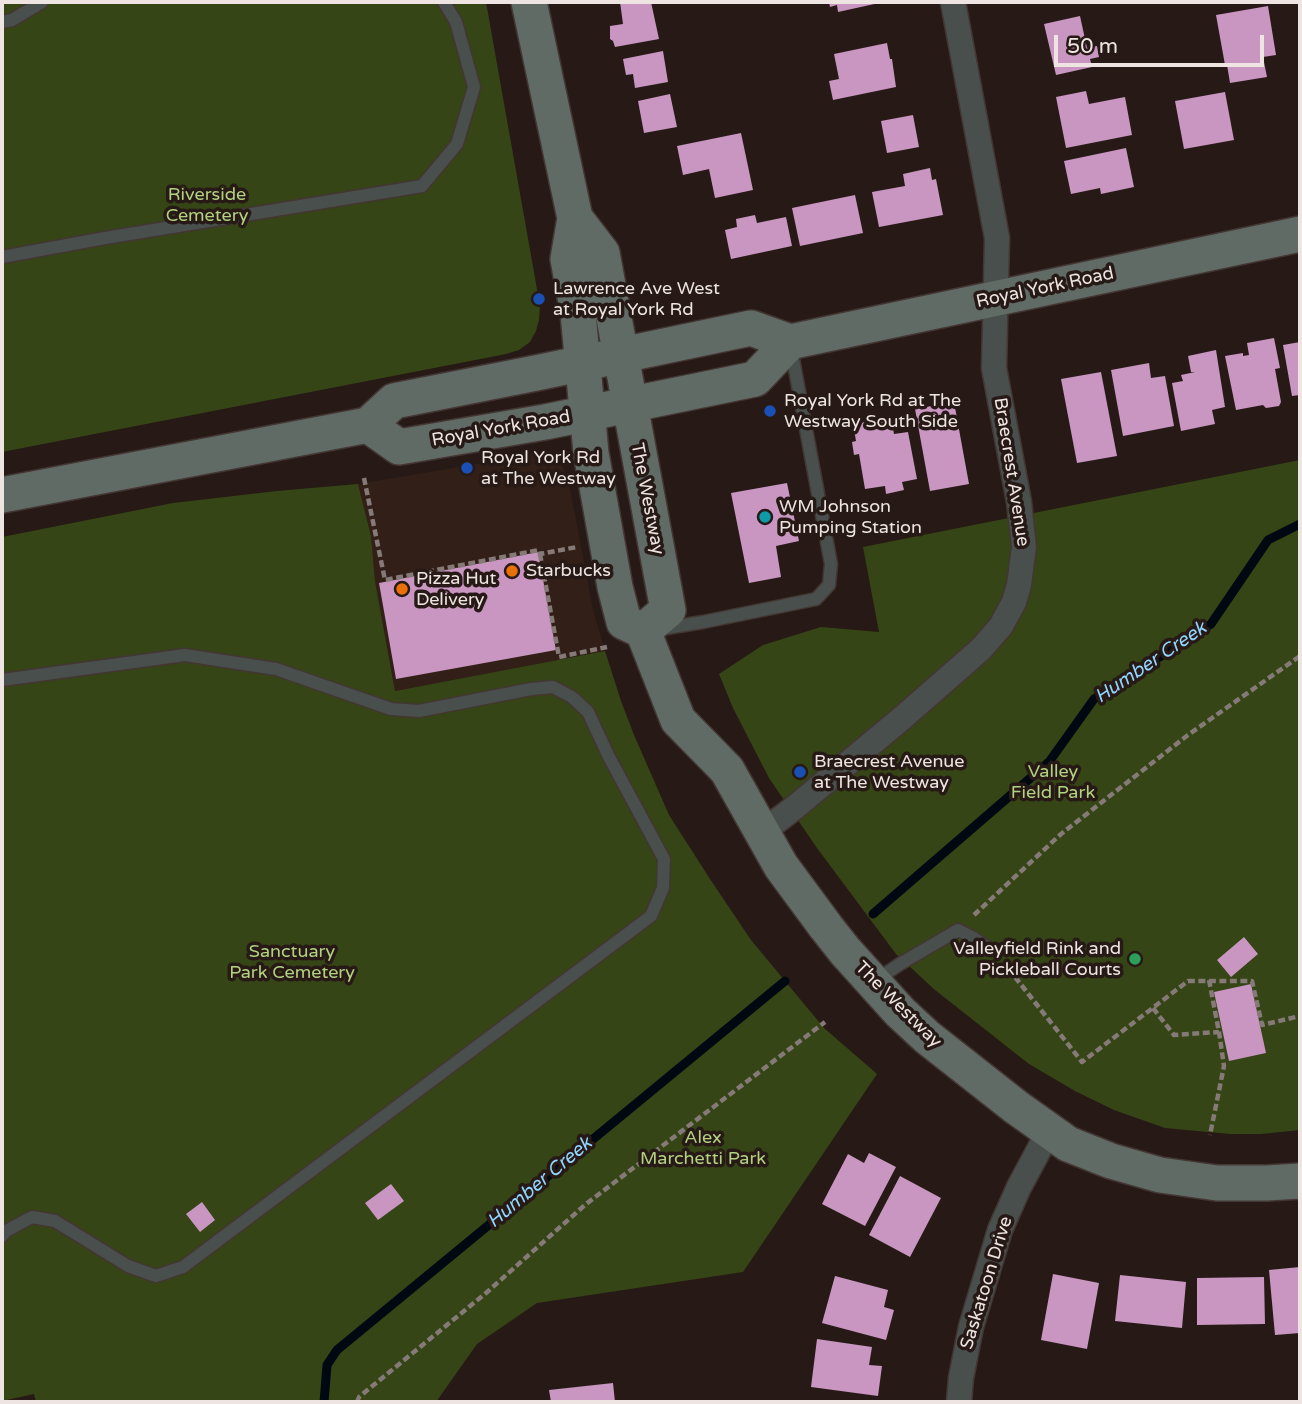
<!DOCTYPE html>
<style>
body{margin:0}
#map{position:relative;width:1302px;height:1404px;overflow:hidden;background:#271a16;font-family:"Varela Round",sans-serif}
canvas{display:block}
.frame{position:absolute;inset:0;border:4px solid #eee5e2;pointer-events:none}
.scale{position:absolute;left:1054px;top:35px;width:210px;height:32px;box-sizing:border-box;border:4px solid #eee5e2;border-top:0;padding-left:9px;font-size:21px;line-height:24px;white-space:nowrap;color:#eee5e2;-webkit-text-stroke:5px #271a16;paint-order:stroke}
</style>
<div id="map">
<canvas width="1302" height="1404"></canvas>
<div class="frame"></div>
<div class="scale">50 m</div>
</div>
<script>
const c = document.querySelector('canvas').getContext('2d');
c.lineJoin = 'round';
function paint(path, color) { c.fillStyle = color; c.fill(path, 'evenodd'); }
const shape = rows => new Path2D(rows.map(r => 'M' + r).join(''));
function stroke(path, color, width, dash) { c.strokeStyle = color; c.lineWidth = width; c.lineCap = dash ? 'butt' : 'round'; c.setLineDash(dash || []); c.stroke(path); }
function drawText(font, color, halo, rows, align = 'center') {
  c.font = font + ' "Varela Round",sans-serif'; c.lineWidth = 7; c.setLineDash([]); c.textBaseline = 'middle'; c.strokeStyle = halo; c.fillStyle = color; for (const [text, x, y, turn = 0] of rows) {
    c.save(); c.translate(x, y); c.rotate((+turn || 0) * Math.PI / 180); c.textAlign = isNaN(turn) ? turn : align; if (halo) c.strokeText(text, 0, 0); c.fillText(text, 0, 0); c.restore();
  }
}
const built = shape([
 [527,453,540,453,553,456,563,467,568,478,593,610,605,651,395,691,375,581,371,536,358,484,477,464]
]);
const green = shape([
 [2,2,486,2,540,306,539,320,536,331,530,342,519,350,506,354,2,452],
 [1300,460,1300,1130,1261,1134,1230,1134,1165,1128,1114,1110,1075,1091,1029,1064,935,990,896,954,817,848,769,778,733,708,719,674,763,645,821,627,879,632,863,547],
 [358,484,371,536,375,581,395,691,605,651,621,701,634,735,669,815,710,879,751,940,824,1028,877,1074,743,1272,537,1303,477,1344,436,1402,36,1402,34,1394,2,1401,2,537,173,503,277,491]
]);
const stream = shape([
 [873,914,1049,762,1094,699,1211,624,1268,540,1300,524],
 [324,1402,327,1365,337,1350,785,981]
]);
const building = shape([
 [620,2,651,2,659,39,615,47,613,41,610,39,610,26,623,24],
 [829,2,879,2,879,3,838,12,837,5,830,7],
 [1268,6,1276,55,1263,57,1267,77,1230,83,1227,65,1225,65,1216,15],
 [1080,16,1087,48,1097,46,1099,57,1090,59,1092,67,1056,75,1044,24],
 [887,43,890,59,892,59,896,87,833,100,829,81,839,79,834,54],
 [663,51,668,82,635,88,633,74,626,75,623,59],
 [1086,91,1089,104,1125,97,1132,135,1066,148,1056,97],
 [1225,92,1234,140,1184,149,1175,101],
 [670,94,677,127,644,133,638,101],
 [913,115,919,147,887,153,881,121],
 [741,133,753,190,715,198,709,169,683,175,677,146],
 [1126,148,1134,187,1101,194,1100,188,1071,194,1064,161],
 [930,168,932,180,936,179,943,215,879,227,872,192,905,186,903,174],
 [855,195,863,233,800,246,792,208],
 [755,215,757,223,786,217,792,246,731,259,725,230,737,227,736,219],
 [1274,338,1280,368,1275,369,1281,402,1279,406,1266,408,1263,405,1236,410,1225,356,1243,353,1243,356,1249,355,1247,343],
 [1300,342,1300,395,1292,396,1283,345],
 [1216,350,1225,407,1212,410,1215,424,1181,431,1172,383,1183,381,1181,375,1195,372,1191,372,1188,356],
 [1149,363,1151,378,1165,376,1174,426,1123,436,1111,370],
 [1101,372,1117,456,1077,463,1061,379],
 [954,402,969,484,930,491,915,409],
 [891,418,894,434,908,432,917,479,902,482,904,490,886,494,885,486,865,489,859,454,854,455,852,442,856,441,853,424],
 [787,483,799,541,776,546,781,577,749,583,731,493],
 [538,552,556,650,396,679,379,583],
 [1244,937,1258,954,1231,977,1217,960],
 [1251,984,1266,1053,1229,1061,1214,992],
 [869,1153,896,1167,865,1226,822,1204,848,1154,864,1163],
 [900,1176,941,1198,910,1257,869,1235],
 [391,1184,404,1201,378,1220,365,1203],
 [202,1202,215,1220,200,1232,186,1214],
 [1300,1267,1300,1333,1275,1335,1269,1270],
 [1053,1274,1099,1283,1087,1349,1041,1340],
 [1120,1275,1186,1282,1182,1328,1115,1321],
 [835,1276,888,1290,884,1307,894,1310,886,1340,822,1323],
 [1264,1277,1265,1324,1197,1325,1197,1278],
 [817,1339,872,1347,869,1365,882,1366,878,1396,811,1387],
 [613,1383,615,1402,551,1402,549,1390]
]);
const path = shape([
 [364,478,385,580,539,550,540,554,577,547],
 [540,554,559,657,607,647],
 [974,915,1061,834,1188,735,1300,656],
 [1015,977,1082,1062,1188,981,1252,981,1262,1025,1300,1016],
 [1209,980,1219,1032,1224,1066,1210,1135],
 [1153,1008,1174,1035,1219,1032],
 [357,1402,359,1397,486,1293,586,1204,825,1022]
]);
const lane = shape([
 [2,22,12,20,42,2],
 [2,257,105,238,422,186,457,144,474,87,456,22,444,2],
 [660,629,703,622,816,599,829,585,831,564,791,348],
 [2,680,185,655,276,669,391,709,419,711,531,689,553,687,572,697,588,712,609,757,664,859,663,888,651,916,183,1267,156,1276,128,1266,55,1221,32,1217,6,1231,2,1236],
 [876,980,900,964,958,930,972,937,987,947]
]);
const street = shape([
 [761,833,794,808,901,719,981,649,1001,626,1014,602,1019,585,1024,547,1019,502,994,368,997,238,953,2],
 [959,1402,961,1378,971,1327,1000,1230,1019,1187,1049,1131]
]);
const secondary = shape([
 [529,2,575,218,568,259,578,313,591,453,615,587,624,622,643,631,678,720,727,770,781,866,826,927,845,951,900,1012,927,1037,1016,1107,1068,1144,1111,1161,1160,1175,1217,1183,1267,1183,1300,1181],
 [575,218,602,253,668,610,643,631],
 [368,425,399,447,545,422,755,379,790,342],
 [2,495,368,425,394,401,536,373,751,328,790,342,1300,234]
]);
const markers = [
 [539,299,7,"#1a4fb4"],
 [770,411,7,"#1a4fb4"],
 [467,468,7,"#1a4fb4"],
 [765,517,7,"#0f9aa8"],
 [512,571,7,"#e8710a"],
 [402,589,7,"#e8710a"],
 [800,772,7,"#1a4fb4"],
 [1135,959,7,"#2e9e5b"]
];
const parkNames = [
 ["Riverside",207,195],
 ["Cemetery",207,216],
 ["Valley",1053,772],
 ["Field Park",1053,793],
 ["Sanctuary",292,952],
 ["Park Cemetery",292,973],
 ["Alex",703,1138],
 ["Marchetti Park",703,1159]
];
const streetNames = [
 ["Royal York Road",1045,288,-12],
 ["Royal York Road",501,429,-10],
 ["Braecrest Avenue",1011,472,81],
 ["The Westway",647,499,79],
 ["The Westway",898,1005,45],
 ["Saskatoon Drive",987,1283,-73]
];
const poiNames = [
 ["Lawrence Ave West",553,289],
 ["at Royal York Rd",553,310],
 ["Royal York Rd at The",784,401],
 ["Westway South Side",784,422],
 ["Royal York Rd",481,458],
 ["at The Westway",481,479],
 ["WM Johnson",779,507],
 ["Pumping Station",779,528],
 ["Starbucks",526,571],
 ["Pizza Hut",416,579],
 ["Delivery",416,600],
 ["Braecrest Avenue",814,762],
 ["at The Westway",814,783],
 ["Valleyfield Rink and",1121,949,"right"],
 ["Pickleball Courts",1121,970,"right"]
];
const waterNames = [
 ["Humber Creek",1151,663,-34],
 ["Humber Creek",540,1183,-40]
];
paint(built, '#321f18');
paint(green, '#354515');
stroke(stream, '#000912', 9);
paint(building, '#c896c1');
stroke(lane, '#433633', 15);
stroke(street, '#433633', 27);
stroke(secondary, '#433633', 38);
stroke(path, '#857a77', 4.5, [7, 3.5]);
stroke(lane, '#484f4c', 12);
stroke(street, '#484f4c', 24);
stroke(secondary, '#606b66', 35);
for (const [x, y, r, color] of markers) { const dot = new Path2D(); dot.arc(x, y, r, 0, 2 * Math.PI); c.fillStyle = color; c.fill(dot); stroke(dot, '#271a16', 2.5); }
drawText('18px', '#b2d281', '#271a16', parkNames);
drawText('18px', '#eee5e2', '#271a16', streetNames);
drawText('18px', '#eee5e2', '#271a16', poiNames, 'left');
drawText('italic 19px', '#91d6ff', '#271a16', waterNames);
</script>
